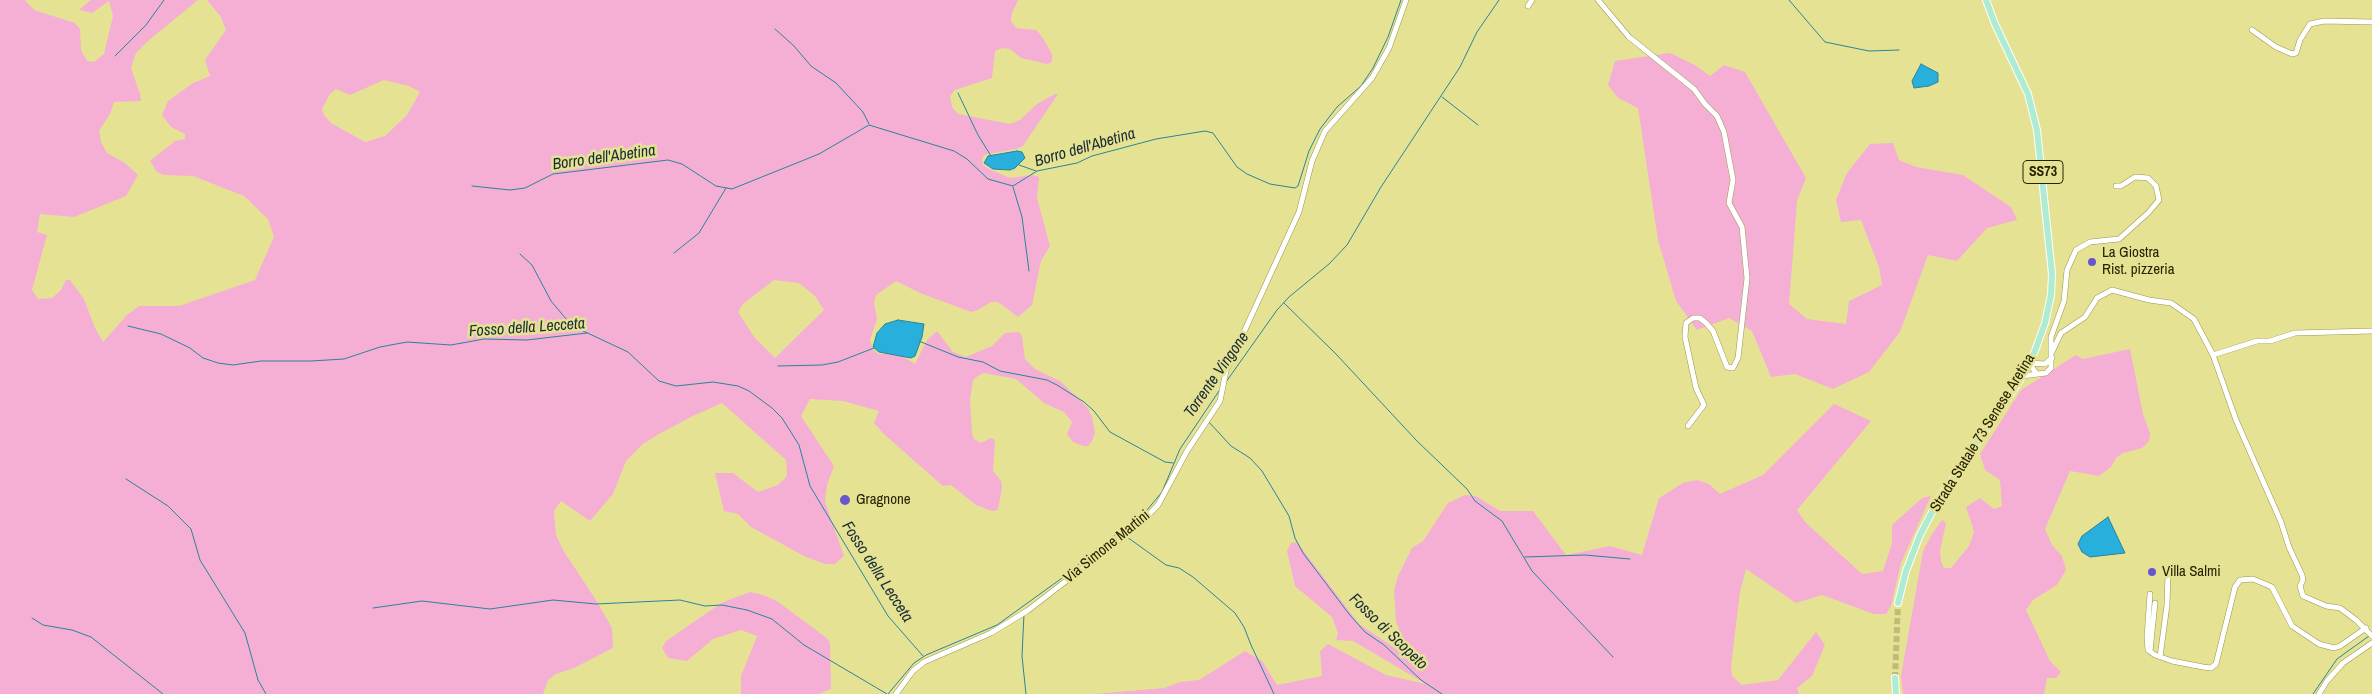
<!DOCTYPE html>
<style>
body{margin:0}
canvas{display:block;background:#e6e294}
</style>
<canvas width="2372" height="694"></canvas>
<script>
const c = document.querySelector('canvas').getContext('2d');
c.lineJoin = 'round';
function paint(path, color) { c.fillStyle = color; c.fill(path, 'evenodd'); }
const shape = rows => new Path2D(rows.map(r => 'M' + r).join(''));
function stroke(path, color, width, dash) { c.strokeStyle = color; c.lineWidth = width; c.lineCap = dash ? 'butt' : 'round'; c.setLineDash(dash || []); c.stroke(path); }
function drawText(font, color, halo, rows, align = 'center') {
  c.font = font + ' "Archivo Narrow",sans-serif'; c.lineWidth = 5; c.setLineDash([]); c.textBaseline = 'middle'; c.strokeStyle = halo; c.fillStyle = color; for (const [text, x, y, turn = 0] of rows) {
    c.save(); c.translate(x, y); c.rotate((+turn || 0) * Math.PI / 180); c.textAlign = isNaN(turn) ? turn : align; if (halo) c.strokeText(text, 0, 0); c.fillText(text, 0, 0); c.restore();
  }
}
const green = shape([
 [0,0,25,0,34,10,75,23,80,29,81,50,87,61,94,62,104,54,113,16,109,1,92,13,79,10,91,0,198,0,148,41,136,53,131,68,140,94,141,101,114,102,110,114,99,131,101,142,107,153,125,163,138,175,126,196,74,217,40,214,37,232,47,235,32,290,38,299,52,298,61,290,66,280,70,280,84,299,95,328,103,342,127,315,139,306,179,306,255,280,274,237,268,219,244,196,193,176,164,175,157,172,150,161,175,141,185,139,185,134,171,127,162,115,168,101,193,83,210,76,205,60,226,30,221,17,207,0,1018,0,1012,13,1011,21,1016,28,1036,30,1043,38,1052,54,1052,62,1047,64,1021,58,1010,49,1002,48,995,51,992,78,955,90,950,96,952,107,958,114,1010,124,1020,120,1037,104,1055,94,1058,94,1023,146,1016,149,984,155,982,160,983,165,991,170,1010,178,1032,175,1039,177,1037,198,1050,246,1041,261,1032,305,1018,317,998,302,991,302,978,310,971,312,920,293,896,281,876,295,874,303,877,319,870,340,873,350,879,354,899,354,915,364,927,340,937,331,953,352,966,357,992,346,1005,333,1019,332,1022,336,1025,359,1035,369,1060,381,1088,408,1092,417,1095,433,1092,441,1088,446,1083,446,1073,442,1067,434,1072,422,1064,412,1044,403,1016,379,984,373,978,376,973,380,970,399,972,433,974,439,981,443,991,438,995,440,993,471,1001,481,1002,487,998,510,992,511,976,505,951,485,943,486,885,435,874,423,879,411,843,401,810,399,801,416,834,466,827,485,825,502,844,556,835,564,825,564,804,556,751,527,738,514,724,511,715,473,733,473,758,492,778,485,787,476,786,460,722,403,693,416,659,434,643,444,626,461,613,494,590,521,561,501,554,511,556,535,563,550,596,600,612,628,613,648,574,668,556,674,548,680,543,694,0,694],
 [384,80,409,86,420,92,407,115,385,136,365,142,331,123,324,115,322,109,330,94,336,89,350,95],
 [774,280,799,283,815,296,824,310,775,358,755,338,738,312,743,304],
 [1670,53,1695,65,1710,76,1724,65,1745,72,1806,178,1797,201,1789,304,1807,319,1846,324,1849,301,1882,285,1879,267,1861,220,1841,222,1836,200,1847,173,1870,144,1893,143,1899,160,1916,167,1963,175,2011,207,2017,220,1987,228,1957,261,1928,255,1900,332,1869,372,1833,389,1795,374,1771,377,1752,331,1729,318,1697,330,1676,301,1658,240,1638,108,1618,98,1608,85,1615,61],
 [2130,349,2143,414,2150,433,2149,441,2142,448,2123,453,2116,458,2111,467,2099,476,2070,471,2045,529,2052,545,2062,556,2066,570,2057,585,2033,600,2026,610,2050,661,2061,672,2056,678,2047,678,2044,694,1903,694,1901,676,1923,551,1932,534,1942,520,1946,523,1940,551,1941,561,1944,568,1951,568,1969,546,1972,538,1974,531,1966,507,1980,498,1994,509,2002,506,2000,480,1985,470,1980,454,2021,390,2076,355,2083,359],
 [1834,404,1871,421,1797,510,1805,522,1862,574,1883,571,1892,543,1892,525,1922,498,1931,496,1901,563,1891,606,1886,614,1874,614,1822,595,1796,603,1746,569,1740,592,1731,666,1732,676,1742,685,1778,680,1816,632,1825,645,1812,676,1797,688,1799,694,1095,694,1164,688,1180,682,1199,680,1245,651,1262,661,1277,685,1322,676,1320,651,1328,644,1386,675,1426,684,1353,641,1336,640,1338,633,1332,617,1295,586,1287,551,1291,543,1297,542,1359,624,1417,663,1402,637,1396,621,1394,590,1398,576,1412,548,1423,541,1448,503,1465,495,1476,496,1500,511,1533,511,1566,555,1610,546,1642,555,1659,498,1683,483,1697,480,1709,484,1720,494,1763,475],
 [750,592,763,595,777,601,828,639,830,644,831,689,819,694,741,694,741,676,757,636,741,630,713,639,687,661,668,658,662,648,666,641,723,602]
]);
const water = shape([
 [1921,64,1938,73,1938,82,1929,86,1914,88,1912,81,1921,64],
 [1017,151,1022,152,1025,158,1015,168,1010,170,993,169,984,163,988,156,1017,151],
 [898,320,924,324,922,337,915,356,911,358,879,352,873,347,877,333,885,324,898,320],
 [2108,517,2125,553,2090,557,2082,552,2078,544,2082,536,2108,517]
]);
const stream = shape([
 [1789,0,1825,42,1869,51,1899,50],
 [775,29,794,46,811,66,836,83,863,112,869,124],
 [115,56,146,25,164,0],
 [958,93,978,135,991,156],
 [1442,97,1478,125],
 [1019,165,1036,171],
 [472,186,510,190,525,188,553,174,668,160,682,164,716,186,732,189,819,154,869,125,954,151,967,159,988,179,1013,186,1037,171,1077,163,1092,156,1156,139,1205,131,1213,133,1237,167,1247,174,1270,184,1295,188,1298,186,1309,151,1320,129,1337,107,1361,86,1373,68,1388,37,1401,0],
 [1013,187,1022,217,1029,271],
 [674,253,699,233,726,188],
 [520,254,532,265,551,301,567,320,579,329,628,352,659,381,676,386,713,382,738,386,749,391,772,408,782,418,799,445,810,486,888,616,923,656],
 [1284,303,1336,354,1417,441,1467,489,1475,501,1502,521,1532,571,1613,657],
 [128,326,161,334,190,348,203,358,218,363,233,365,261,361,311,361,344,359,380,347,407,342,451,345,484,339,527,340,587,333],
 [919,341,958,357,983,362,1000,371,1047,380,1057,385,1084,402,1094,411,1110,432,1165,462,1173,463],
 [778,366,822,365,838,362,874,348],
 [1226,382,1277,310,1289,297,1329,264,1347,245,1381,187,1460,67,1477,32,1499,0],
 [1208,421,1231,446,1250,458,1262,471,1289,516,1295,538,1303,553,1349,614,1365,632,1384,645,1421,680,1442,694],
 [126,479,168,506,191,529,200,560,245,633,258,680,266,694],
 [1127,537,1166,565,1179,568,1193,577,1235,613,1244,627,1251,645,1274,694],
 [1525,557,1585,555,1630,559],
 [373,608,422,601,490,609,553,600,596,604,680,600,705,606,722,605,747,610,772,619,804,645,887,694],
 [1024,614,1022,656,1026,694],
 [32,618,43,625,72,630,91,637,163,694],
 [888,694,914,663,926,655,997,625,1069,573,1097,548,1142,516,1162,492,1180,449,1219,391],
 [2313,694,2337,659,2369,636]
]);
const majorTunnel = shape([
 [1895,678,1898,603]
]);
const minor = shape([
 [1598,0,1629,37,1694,89,1705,104,1717,116,1724,132,1733,180,1729,203,1742,227,1747,278,1738,358,1733,368,1727,367,1713,331,1706,323,1700,318,1693,318,1686,323,1685,337,1696,388,1704,405,1688,426],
 [1528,6,1532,0],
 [2252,30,2276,47,2292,54,2296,53,2300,40,2310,24,2324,21,2372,22],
 [2052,352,2061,333,2085,317,2097,298,2112,290,2149,300,2171,303,2194,319,2213,355,2236,420,2281,522,2289,547,2302,575,2303,580,2300,586,2303,596,2326,606,2340,608,2356,620,2372,636],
 [2213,355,2257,341,2270,341,2295,333,2372,331],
 [2036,373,2029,363,2045,364,2052,358],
 [2022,376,2046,373,2051,368,2051,337,2064,301,2067,270,2076,250,2090,242,2119,239,2148,213,2159,200,2156,186,2148,178,2135,177,2121,186,2116,186],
 [2150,594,2147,637,2148,650,2155,655,2172,661,2203,667,2211,668,2216,664,2235,587,2240,580,2253,579,2272,587,2292,626,2319,644,2334,648,2340,646,2366,628],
 [2150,651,2155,603],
 [2160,657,2167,605,2168,574],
 [896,694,913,671,924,662,991,633,1027,611,1140,524,1158,505,1187,451,1220,401,1226,371,1299,212,1312,161,1325,131,1372,78,1389,48,1406,0],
 [2319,694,2327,681,2343,663,2372,643]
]);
const major = shape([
 [1898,603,1906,571,1920,535,1940,497,2020,380,2035,351,2045,323,2051,295,2052,274,2037,130,2028,94,1995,24,1986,0],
 [1895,678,1896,694]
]);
const markers = [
 [2092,262,5,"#6855cf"],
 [845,500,6,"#6855cf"],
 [2152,572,5,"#6855cf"]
];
const shields = [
 [2043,172,40]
];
const shieldNames = [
 ["SS73",2043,172]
];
const poiNames = [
 ["La Giostra",2102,253],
 ["Rist. pizzeria",2102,270],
 ["Gragnone",856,500],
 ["Villa Salmi",2162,572]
];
const streetNames = [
 ["Strada Statale 73 Senese Aretina",1983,433,-58],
 ["Via Simone Martini",1107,547,-39]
];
const waterNames = [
 ["Borro dell'Abetina",1085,148,-16],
 ["Borro dell'Abetina",604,158,-8],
 ["Fosso della Lecceta",527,328,-4],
 ["Torrente Vingone",1217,375,-55],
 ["Fosso della Lecceta",877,572,57],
 ["Fosso di Scopeto",1388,632,44]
];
paint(green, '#f5afd5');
paint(water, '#29afdb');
stroke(water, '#28859a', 1);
stroke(stream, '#28859a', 1);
stroke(majorTunnel, '#c0bc77', 6, [6, 3]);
stroke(minor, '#9b974a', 6);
stroke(major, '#fff', 8);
stroke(minor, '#fff', 5);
stroke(major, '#adebd3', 6);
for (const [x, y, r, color] of markers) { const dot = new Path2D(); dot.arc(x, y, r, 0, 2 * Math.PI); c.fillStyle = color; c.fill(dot); stroke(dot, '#e6e294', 2); }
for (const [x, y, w] of shields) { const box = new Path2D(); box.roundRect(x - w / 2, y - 11.5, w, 23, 4); c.fillStyle = '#e6e294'; c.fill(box); stroke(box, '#262303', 1); }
drawText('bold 14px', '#262303', null, shieldNames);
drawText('15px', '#262303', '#e6e294', poiNames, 'left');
drawText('15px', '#262303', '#e6e294', streetNames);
drawText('italic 16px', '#172c35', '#e6e294', waterNames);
</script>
